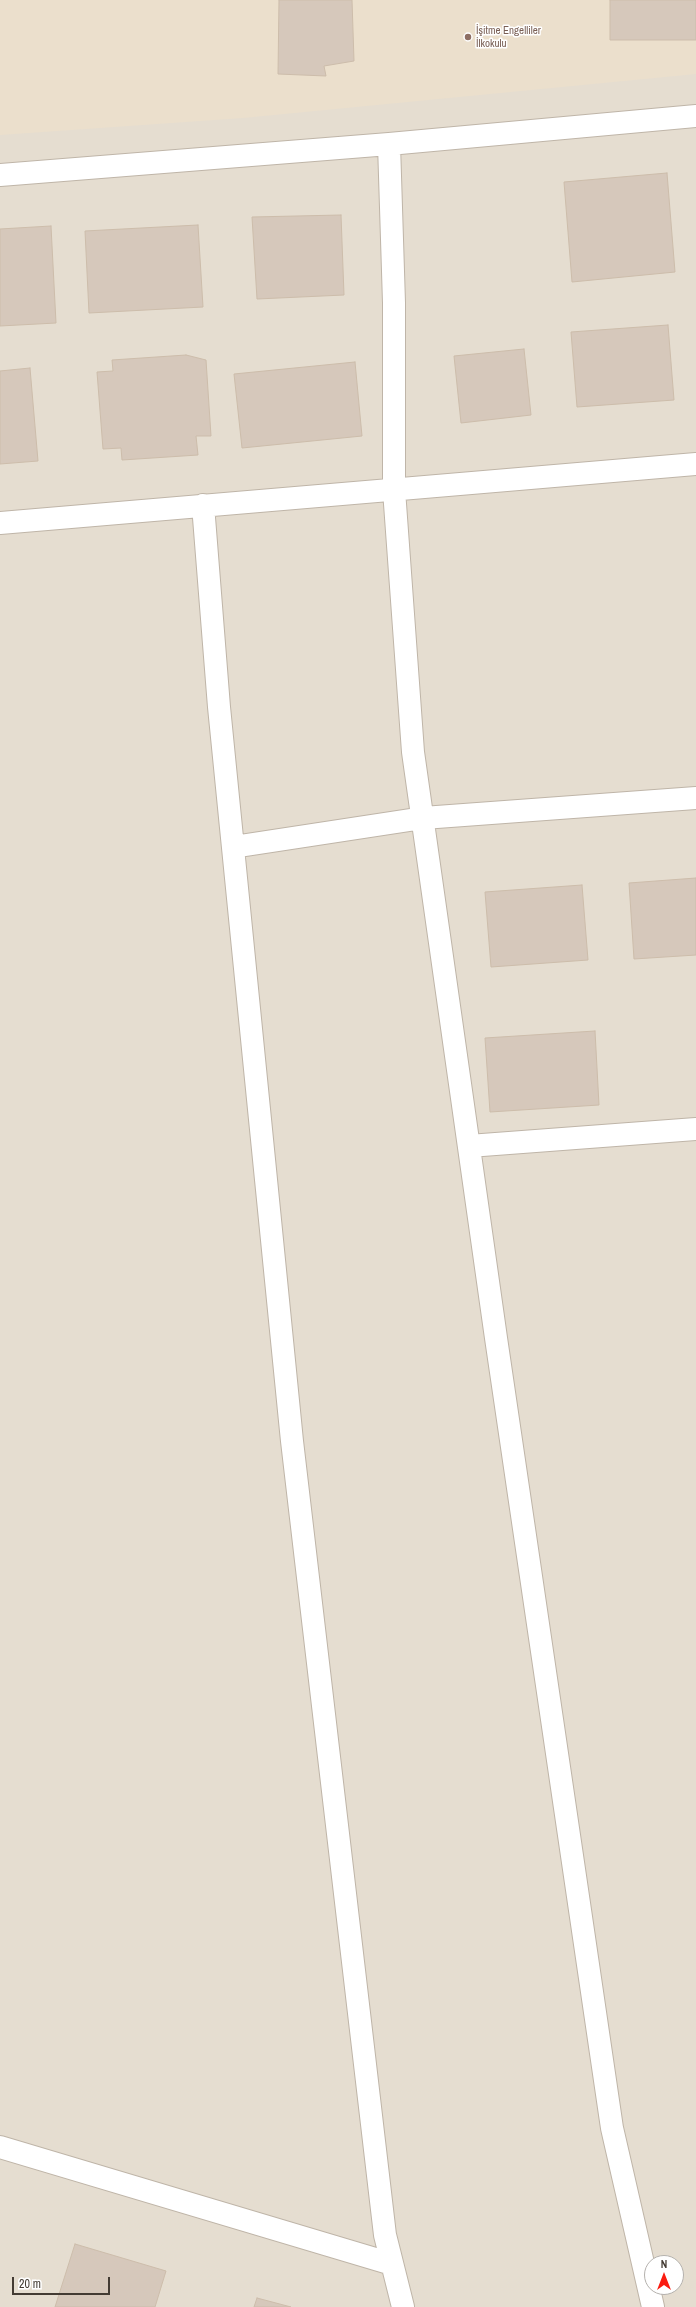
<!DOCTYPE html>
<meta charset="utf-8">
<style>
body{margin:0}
#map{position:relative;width:696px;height:2307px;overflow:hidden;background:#f1ebe2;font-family:"Archivo Narrow",sans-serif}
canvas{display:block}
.north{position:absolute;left:644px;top:2255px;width:40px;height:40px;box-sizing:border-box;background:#fff;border:1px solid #b4b1ad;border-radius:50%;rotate:0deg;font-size:11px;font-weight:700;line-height:16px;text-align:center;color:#433b33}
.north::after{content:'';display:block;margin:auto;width:14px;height:18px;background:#fa1c11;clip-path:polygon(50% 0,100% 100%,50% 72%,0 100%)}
.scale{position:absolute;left:12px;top:2277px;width:98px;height:18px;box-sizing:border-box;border:2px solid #433b33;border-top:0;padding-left:5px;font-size:12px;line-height:14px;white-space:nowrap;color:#433b33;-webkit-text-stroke:3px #fff;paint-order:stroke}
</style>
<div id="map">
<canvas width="696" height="2307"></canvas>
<div class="north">N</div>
<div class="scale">20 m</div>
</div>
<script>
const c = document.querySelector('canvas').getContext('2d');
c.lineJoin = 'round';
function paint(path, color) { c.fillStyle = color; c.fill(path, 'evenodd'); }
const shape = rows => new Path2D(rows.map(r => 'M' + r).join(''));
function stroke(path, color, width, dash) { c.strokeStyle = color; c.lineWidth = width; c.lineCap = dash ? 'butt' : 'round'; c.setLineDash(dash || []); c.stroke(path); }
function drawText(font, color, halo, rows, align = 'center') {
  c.font = font + ' "Archivo Narrow",sans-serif'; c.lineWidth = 3; c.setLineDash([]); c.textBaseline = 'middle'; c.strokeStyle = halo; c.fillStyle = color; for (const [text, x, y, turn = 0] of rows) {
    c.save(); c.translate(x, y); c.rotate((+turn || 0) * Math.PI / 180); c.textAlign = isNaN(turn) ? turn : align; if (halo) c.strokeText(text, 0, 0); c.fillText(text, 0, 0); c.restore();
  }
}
const residential = shape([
 [0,0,696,0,696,2307,0,2307],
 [652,2263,676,2263,676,2287,652,2287]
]);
const education = shape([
 [0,0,696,0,696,74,243,118,0,135]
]);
const building = shape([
 [279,0,352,0,354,61,324,66,326,76,278,74,279,0],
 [610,0,696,0,696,40,610,40,610,0],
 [667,173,675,272,572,282,564,182,667,173],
 [341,215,344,295,257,299,252,217,341,215],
 [198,225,203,307,89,313,85,231,198,225],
 [51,226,56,323,0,326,0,229,51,226],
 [668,325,674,400,577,407,571,332,668,325],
 [524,349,531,415,461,423,454,356,524,349],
 [186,355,206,360,211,436,196,436,198,455,122,460,121,448,103,449,97,372,113,371,112,360,186,355],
 [355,362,362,436,242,448,234,374,355,362],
 [30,368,38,461,0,464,0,371,30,368],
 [696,878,696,955,634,959,629,883,696,878],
 [582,885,588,960,491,967,485,892,582,885],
 [595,1031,599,1105,490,1112,485,1038,595,1031],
 [75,2244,166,2271,155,2307,55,2307,75,2244],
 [257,2298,291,2307,254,2307,257,2298]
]);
const minor = shape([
 [389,144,394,303,394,490,413,752,496,1338,612,2128,653,2307],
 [0,175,389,144,696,116],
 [203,505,219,707,292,1441,385,2235,403,2307],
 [0,523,696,464],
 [233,847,423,818,696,798],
 [469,1146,696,1129],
 [0,2147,392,2264]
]);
const markers = [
 [468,37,4,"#8d6e63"]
];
const educationNames = [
 ["İşitme Engelliler",476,31],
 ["İlkokulu",476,44]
];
paint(residential, '#e5ddd0');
paint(education, '#ebdfcc');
paint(building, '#d6c8bb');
stroke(building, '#cdbdab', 1);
stroke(minor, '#bfb5a8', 24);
stroke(minor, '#fff', 22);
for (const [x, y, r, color] of markers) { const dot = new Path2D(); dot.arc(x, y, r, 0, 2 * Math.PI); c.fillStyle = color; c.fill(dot); stroke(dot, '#fff', 1.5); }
drawText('11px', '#785e54', '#fff', educationNames, 'left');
</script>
